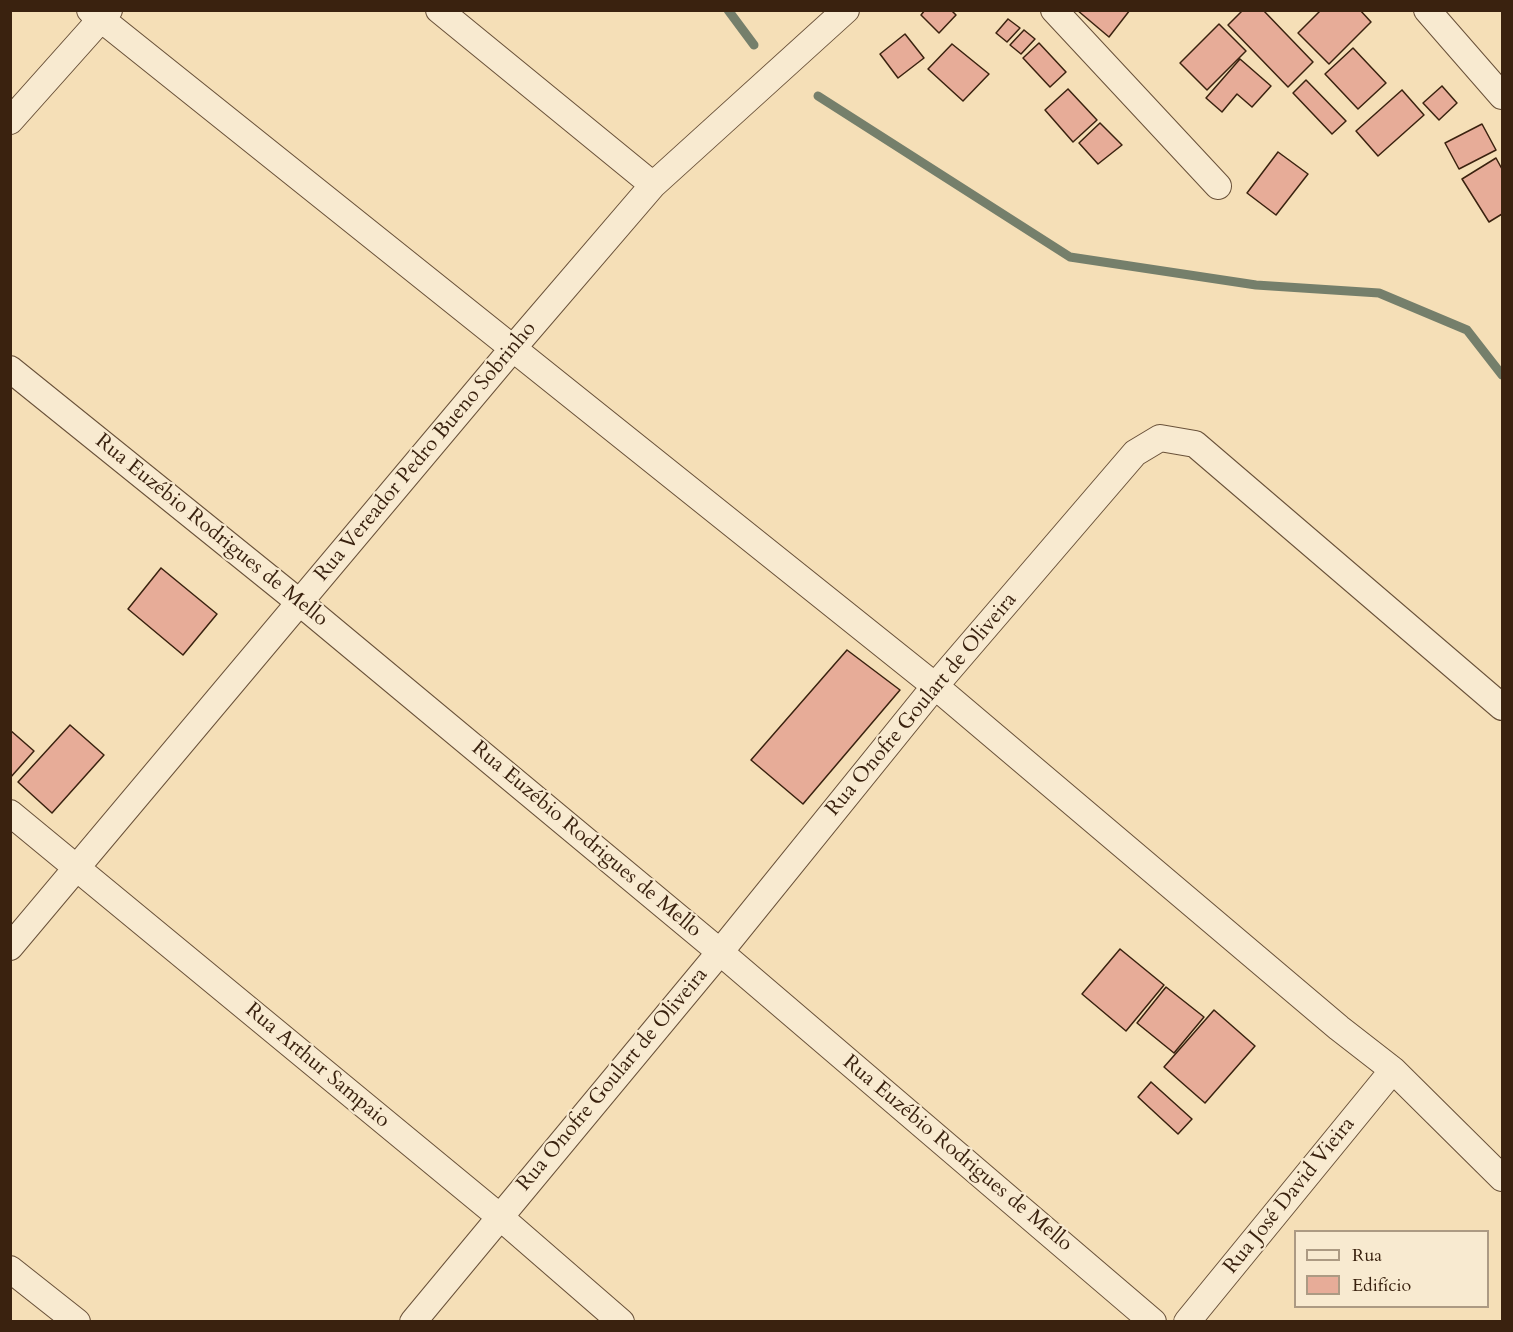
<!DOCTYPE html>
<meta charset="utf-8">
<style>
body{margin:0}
#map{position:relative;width:1513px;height:1332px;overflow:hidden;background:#f5dfb7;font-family:Cardo,serif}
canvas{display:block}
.frame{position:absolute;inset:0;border:12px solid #3a220f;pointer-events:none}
.legend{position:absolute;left:1294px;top:1230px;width:195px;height:78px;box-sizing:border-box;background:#f8ead0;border:2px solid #ac9a83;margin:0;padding:8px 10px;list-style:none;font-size:18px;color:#3a220f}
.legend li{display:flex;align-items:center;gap:12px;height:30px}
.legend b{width:30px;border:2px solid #ac9a83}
</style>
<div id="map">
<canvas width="1513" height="1332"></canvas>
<div class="frame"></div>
<ul class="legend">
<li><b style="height:8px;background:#f8ead0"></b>Rua</li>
<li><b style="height:16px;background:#e7ac98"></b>Edifício</li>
</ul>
</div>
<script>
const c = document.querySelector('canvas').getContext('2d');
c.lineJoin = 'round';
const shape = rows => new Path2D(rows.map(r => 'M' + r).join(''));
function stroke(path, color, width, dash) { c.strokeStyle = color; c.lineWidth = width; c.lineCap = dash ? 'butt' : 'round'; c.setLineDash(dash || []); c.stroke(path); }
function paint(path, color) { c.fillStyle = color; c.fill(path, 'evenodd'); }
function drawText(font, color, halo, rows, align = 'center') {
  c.font = font + ' Cardo,serif'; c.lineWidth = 4.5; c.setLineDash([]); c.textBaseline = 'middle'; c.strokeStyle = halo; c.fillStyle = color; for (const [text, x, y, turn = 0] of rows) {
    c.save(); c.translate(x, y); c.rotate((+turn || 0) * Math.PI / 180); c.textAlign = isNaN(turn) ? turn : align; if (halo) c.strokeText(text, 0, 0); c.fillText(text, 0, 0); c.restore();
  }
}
const stream = shape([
 [728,10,754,45],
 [818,96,1070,257,1256,285,1379,293,1467,330,1502,375]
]);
const building = shape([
 [925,10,951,10,956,15,939,33,921,15,925,10],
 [1077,10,1130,10,1109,37,1077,10],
 [1243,10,1263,10,1313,62,1288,87,1228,25,1243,10],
 [1321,10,1360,10,1371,22,1329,64,1298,33,1321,10],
 [1008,19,1020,28,1007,42,996,33,1008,19],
 [1219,24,1246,51,1207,90,1180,63,1219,24],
 [1024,30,1035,39,1021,54,1010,45,1024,30],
 [905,34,924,58,898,78,880,54,905,34],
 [1039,43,1066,72,1050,87,1023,58,1039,43],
 [952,44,989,74,963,101,928,69,952,44],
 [1353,48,1386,83,1358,109,1325,74,1353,48],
 [1240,59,1271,86,1252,107,1237,94,1222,112,1206,98,1240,59],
 [1306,80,1346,121,1332,134,1293,93,1306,80],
 [1442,86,1457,103,1439,120,1423,103,1442,86],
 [1068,89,1097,120,1073,142,1045,110,1068,89],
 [1402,90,1424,115,1378,156,1356,131,1402,90],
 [1100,123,1122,145,1098,164,1079,143,1100,123],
 [1482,124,1496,150,1459,169,1445,143,1482,124],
 [1278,152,1308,174,1276,215,1247,193,1278,152],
 [1496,158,1502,169,1502,214,1489,222,1462,179,1496,158],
 [161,568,217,614,183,655,128,609,161,568],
 [847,650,900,690,803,804,751,760,847,650],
 [70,725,104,755,52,813,18,782,70,725],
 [10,730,34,751,10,778,10,730],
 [1120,949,1164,985,1126,1031,1082,994,1120,949],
 [1166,987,1204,1017,1174,1053,1137,1023,1166,987],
 [1214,1010,1255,1046,1205,1103,1164,1067,1214,1010],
 [1151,1082,1192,1119,1178,1134,1138,1097,1151,1082]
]);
const street = shape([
 [90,10,935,686,1339,1028,1393,1070,1502,1178],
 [439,10,653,185],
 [1054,10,1218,186],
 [1427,10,1502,96],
 [10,121,109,10],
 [10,369,299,602,720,952,1153,1322],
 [10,813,500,1217,621,1322],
 [10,947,514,347,653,185,846,10],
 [10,1269,77,1322],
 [413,1322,720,952,935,686,1135,453,1160,438,1195,444,1502,707],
 [1187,1322,1393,1070]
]);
const streetNames = [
 ["Rua Vereador Pedro Bueno Sobrinho",426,452,-50],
 ["Rua Euzébio Rodrigues de Mello",211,531,39],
 ["Rua Onofre Goulart de Oliveira",922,705,-50],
 ["Rua Euzébio Rodrigues de Mello",586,840,40],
 ["Rua Arthur Sampaio",317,1066,40],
 ["Rua Onofre Goulart de Oliveira",613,1080,-50],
 ["Rua Euzébio Rodrigues de Mello",957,1154,40],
 ["Rua José David Vieira",1290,1196,-51]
];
stroke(stream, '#757f6b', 9);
paint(building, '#e7ac98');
stroke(building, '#3a220f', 1.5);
stroke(street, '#695139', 28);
stroke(street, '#f8ead0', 26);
drawText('21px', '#3a220f', '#f8ead0', streetNames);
</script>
